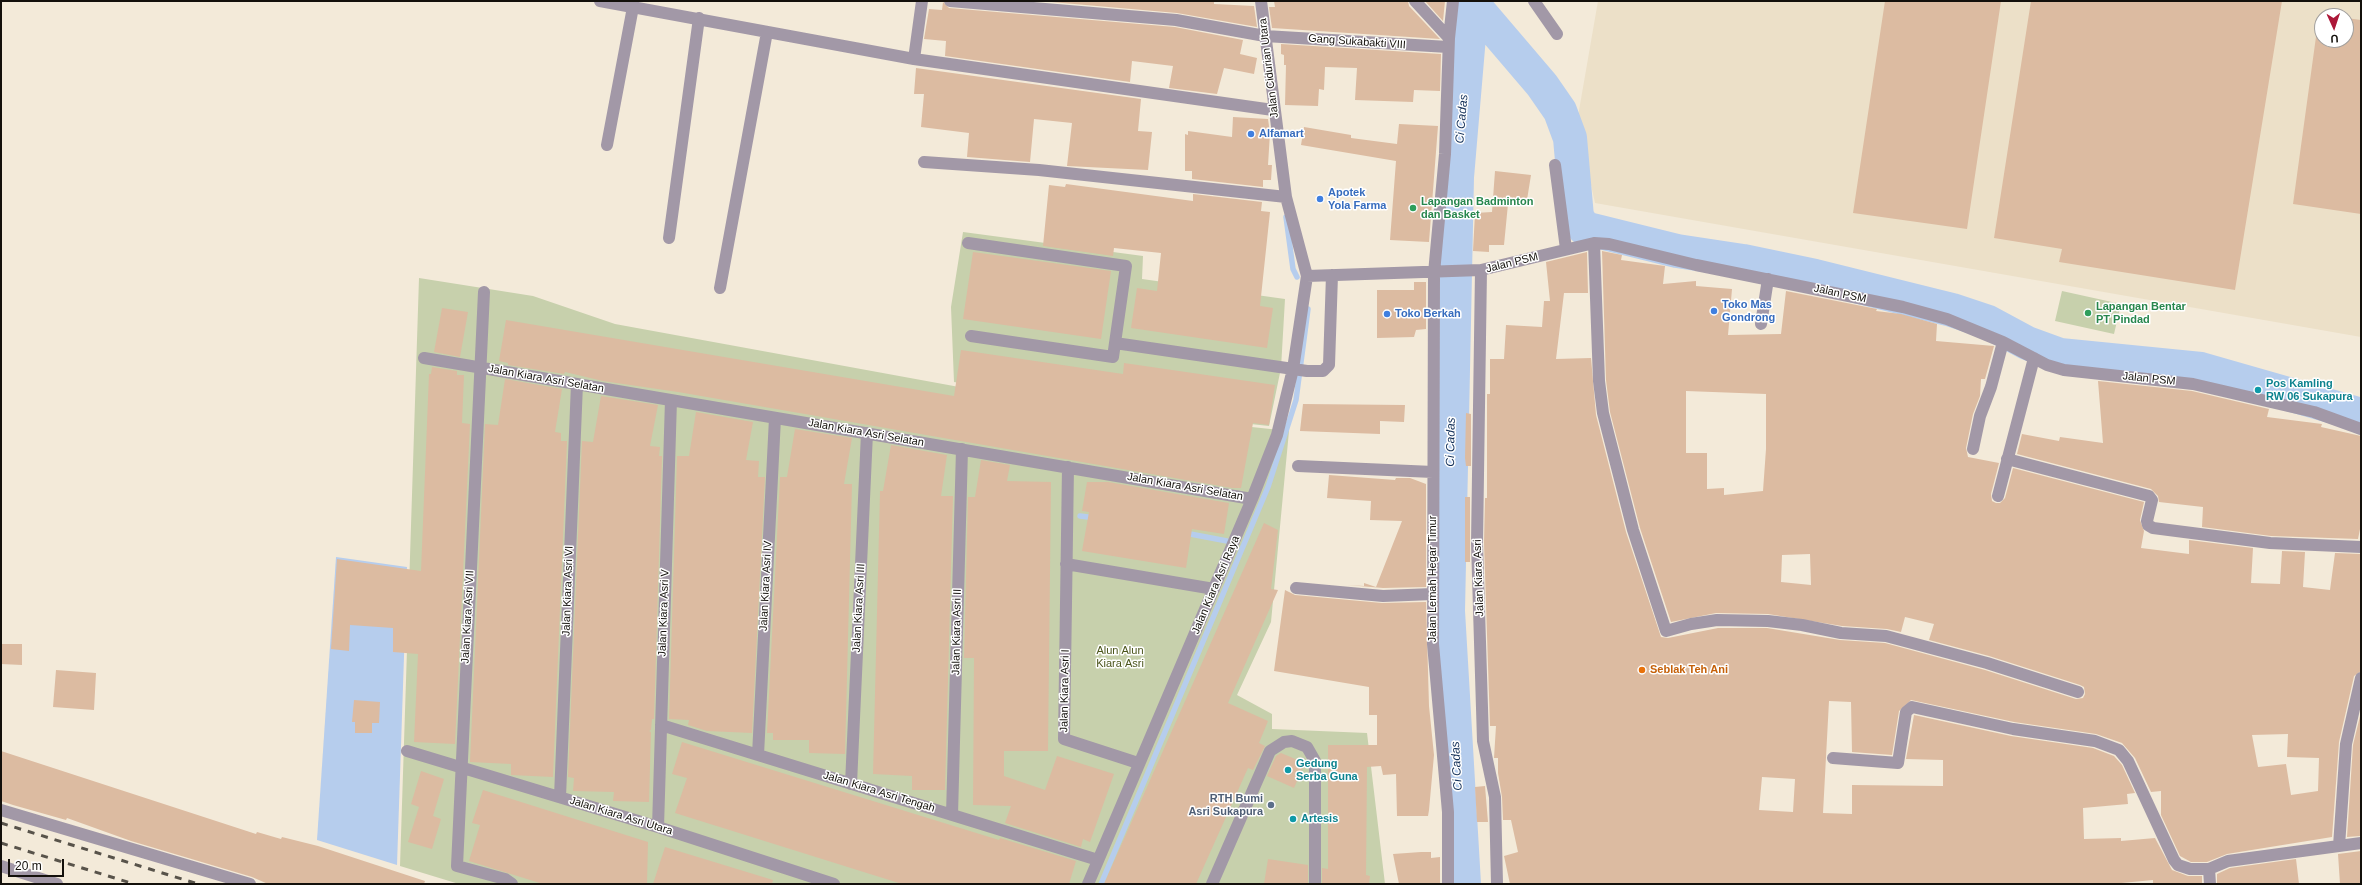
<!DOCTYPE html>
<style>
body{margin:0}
#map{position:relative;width:2362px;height:885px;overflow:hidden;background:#f3ead9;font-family:Arial,sans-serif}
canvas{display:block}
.frame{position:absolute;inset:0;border:2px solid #13100b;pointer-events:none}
.north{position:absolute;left:2314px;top:8px;width:40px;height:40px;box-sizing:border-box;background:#fff;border:1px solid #a19f9d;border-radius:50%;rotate:177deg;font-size:11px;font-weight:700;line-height:16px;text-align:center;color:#13100b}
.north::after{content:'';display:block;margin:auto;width:14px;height:18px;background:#ac1738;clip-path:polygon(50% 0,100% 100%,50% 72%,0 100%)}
.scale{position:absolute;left:8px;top:859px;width:56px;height:18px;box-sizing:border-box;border:2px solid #13100b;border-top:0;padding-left:5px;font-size:12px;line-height:14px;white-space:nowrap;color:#13100b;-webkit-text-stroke:3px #fff;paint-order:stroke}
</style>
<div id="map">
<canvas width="2362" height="885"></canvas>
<div class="frame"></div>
<div class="north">U</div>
<div class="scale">20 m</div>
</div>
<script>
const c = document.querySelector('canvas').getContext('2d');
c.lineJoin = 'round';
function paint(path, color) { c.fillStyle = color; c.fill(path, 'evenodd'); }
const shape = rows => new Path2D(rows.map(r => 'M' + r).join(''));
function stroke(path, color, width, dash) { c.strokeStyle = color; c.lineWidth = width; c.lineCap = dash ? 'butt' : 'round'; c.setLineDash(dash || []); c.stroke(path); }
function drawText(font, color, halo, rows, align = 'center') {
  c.font = font + ' Arial,sans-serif'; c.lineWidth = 3; c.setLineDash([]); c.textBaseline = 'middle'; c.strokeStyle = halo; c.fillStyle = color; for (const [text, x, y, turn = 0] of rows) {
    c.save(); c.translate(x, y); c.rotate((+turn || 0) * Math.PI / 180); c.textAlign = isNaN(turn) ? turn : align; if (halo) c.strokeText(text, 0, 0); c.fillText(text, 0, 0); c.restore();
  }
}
const built = shape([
 [1598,1,2361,1,2361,337,1595,203,1577,122],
 [2322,16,2346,16,2346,40,2322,40]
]);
const green = shape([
 [963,232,1143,256,1142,279,1285,299,1281,368,1269,426,1075,405,954,382,951,307],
 [419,278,533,296,615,324,1074,408,1289,431,1271,622,1237,695,1272,714,1272,729,1367,733,1385,884,459,884,400,866],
 [2062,291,2121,304,2114,334,2055,321]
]);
const water = shape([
 [336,557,407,567,397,865,317,840]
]);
const stream = shape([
 [1286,217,1293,269,1297,277],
 [1080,516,1096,518],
 [1185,533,1227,541],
 [1101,884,1268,487,1296,400,1308,309]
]);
const river = shape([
 [1472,3,1542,85,1560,111,1570,138,1577,217,1584,228,1677,251,1743,261,1815,276,1952,310,1988,322,2027,343,2060,355,2201,369,2361,415],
 [1464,884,1448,611,1457,177,1472,1]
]);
const building = shape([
 [1040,1,1214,1,1214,4,1254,6,1257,27,1177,13],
 [1274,1,1408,1,1409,6,1440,39,1272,28,1269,7,1275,7],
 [1425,1,1445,1,1443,21],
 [1885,1,2001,1,1967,229,1853,213],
 [2031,1,2282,1,2235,290,2059,262,2062,249,1994,238],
 [943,2,949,8,1175,27,1243,40,1240,54,1257,58,1254,74,1224,68,1217,94,1169,88,1173,66,1132,61,1130,82,945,56,946,41,924,39,929,9,942,10],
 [2319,15,2330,16,2322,16,2322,40,2346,40,2346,18,2361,20,2361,214,2293,204],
 [1281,44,1441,54,1440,91,1414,90,1413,102,1355,100,1357,68,1325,67,1324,90,1319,89,1318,106,1285,105,1286,65,1284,65,1284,55,1281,54],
 [916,68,1141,99,1138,131,1152,132,1148,170,1067,166,1072,123,1034,119,1030,162,967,157,969,133,921,127,924,94,914,94],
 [1233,117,1268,119,1270,133,1268,165,1272,165,1271,180,1263,180,1263,187,1192,179,1192,171,1185,171,1185,134,1188,135,1188,131,1232,137],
 [1399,124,1438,126,1429,242,1390,240,1396,161,1301,145,1304,127,1351,135,1351,138,1397,144],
 [1495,171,1531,175,1526,206,1508,204,1504,245,1489,245,1489,252,1473,251,1475,213,1492,212],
 [1066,184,1193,201,1193,194,1262,202,1261,211,1270,212,1260,306,1273,308,1267,348,1131,328,1137,288,1157,291,1161,253,1114,248,1113,256,1043,246,1049,185,1065,187],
 [1602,251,1622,255,1621,260,1665,266,1663,284,1696,281,1696,286,1732,289,1728,335,1781,334,1786,291,1877,309,1876,311,1901,314,1937,324,1936,341,1994,346,1985,379,1981,379,1980,396,1973,414,1966,448,1968,457,1999,463,1991,494,1992,501,1996,503,2000,503,2005,498,2013,468,2144,502,2140,520,2144,531,2141,548,2189,554,2189,540,2253,548,2251,583,2280,584,2282,551,2305,552,2303,587,2330,590,2335,553,2361,554,2361,671,2354,676,2339,742,2332,837,2227,854,2207,862,2191,862,2180,856,2161,815,2161,791,2151,792,2135,758,2122,743,2096,734,2014,722,1911,700,1899,711,1892,755,1852,752,1851,702,1829,701,1823,813,1852,814,1852,785,1943,786,1943,760,1906,759,1914,715,2011,736,2093,748,2114,756,2122,765,2135,793,2127,794,2128,804,2083,808,2084,839,2121,838,2121,841,2155,838,2172,870,2188,876,2202,876,2202,884,2153,884,2153,880,2111,884,1510,884,1504,856,1518,852,1511,820,1503,820,1502,797,1498,773,1498,758,1494,758,1496,726,1490,726,1484,543,1485,498,1487,498,1487,394,1490,394,1490,359,1504,359,1506,325,1542,327,1544,301,1550,301,1546,262,1587,252,1588,293,1564,293,1556,359,1591,358,1596,415,1626,532,1661,637,1668,638,1718,628,1767,628,1840,640,1885,643,1985,670,2076,699,2083,698,2085,694,2084,687,2080,685,1989,656,1929,640,1934,624,1905,617,1901,632,1887,629,1842,626,1768,614,1716,613,1671,622,1640,528,1610,412,1606,380],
 [1686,391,1766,394,1766,449,1763,491,1724,495,1724,488,1707,489,1707,453,1686,453],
 [1810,554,1811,585,1781,582,1782,555],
 [2288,734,2287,757,2319,758,2318,791,2291,795,2286,764,2258,767,2252,735],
 [1762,777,1795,779,1793,812,1759,810],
 [973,252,1111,271,1101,339,963,319],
 [1414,282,1426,282,1426,329,1416,330,1414,337,1377,338,1377,290,1414,290],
 [442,308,468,312,460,357,434,352],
 [506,320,954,396,961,350,1123,374,1124,363,1275,385,1269,425,1253,423,1241,488,1232,488,678,392,603,381,565,372,564,374,508,365,508,363,499,361],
 [432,367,457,371,457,375,464,375,462,423,470,424,455,744,414,742,418,654,393,652,393,628,350,625,349,651,331,649,337,559,421,571,429,374,431,374],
 [505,379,562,389,555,432,561,433,561,441,567,441,553,777,511,775,511,764,470,762,485,424,498,425],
 [2098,381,2192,391,2269,409,2267,417,2322,424,2321,427,2361,436,2361,524,2358,539,2271,536,2202,527,2203,507,2159,502,2158,496,2151,489,2017,454,2022,434,2059,441,2060,437,2103,443],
 [601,396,658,405,650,446,660,447,659,456,662,456,654,719,652,719,651,730,649,731,651,732,649,802,613,801,614,792,573,791,574,778,568,777,582,441,593,442],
 [1303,404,1405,405,1404,422,1380,421,1380,434,1300,431],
 [696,412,753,422,746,460,759,461,758,477,765,477,752,733,707,731,688,725,689,720,669,719,677,456,689,456],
 [1466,413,1471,414,1471,466,1466,466,1465,458],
 [795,429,852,438,844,484,852,484,845,754,809,753,809,740,773,740,773,733,767,733,780,477,787,477],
 [891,445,947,455,941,496,953,496,945,790,912,790,912,776,873,774,880,491,883,491],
 [981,460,1010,465,1007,481,1051,482,1048,751,1004,751,1004,776,1045,790,1057,756,1114,774,1090,842,1083,839,1081,847,1005,823,1011,806,973,805,974,658,964,658,968,497,975,497],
 [1329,475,1395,480,1396,478,1410,478,1426,484,1426,587,1383,588,1347,585,1364,586,1364,583,1376,587,1402,521,1370,520,1371,501,1327,498],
 [1087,482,1108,482,1229,503,1224,534,1192,529,1186,568,1082,551,1089,512,1082,511],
 [1465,497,1470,497,1470,562,1465,562],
 [1264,523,1278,530,1271,589,1278,590,1228,703,1268,721,1259,743,1265,746,1253,770,1248,768,1196,884,1104,884],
 [1285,590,1295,595,1382,603,1426,602,1429,706,1434,755,1429,810,1428,816,1397,816,1396,774,1383,775,1381,766,1367,767,1366,875,1370,876,1369,884,1322,884,1322,868,1328,869,1328,745,1377,745,1377,715,1369,715,1369,687,1274,671],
 [1,644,22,644,22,665,1,664],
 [56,670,96,673,94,710,53,707],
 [354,700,380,702,379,723,372,723,372,733,355,733,355,722,352,722],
 [2361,712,2360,836,2347,837,2353,745],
 [682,742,999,840,1000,838,1076,861,1069,884,902,884,675,813,687,778,672,774],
 [1,751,256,834,257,832,281,839,282,837,318,846,425,881,424,884,268,884,252,877,131,841,67,818,66,820,13,805,1,801],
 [1281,753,1305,763,1294,788,1267,776,1276,756],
 [421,771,444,779,433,816,441,819,432,849,408,842,419,807,411,804],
 [1485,786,1488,822,1477,822,1475,787],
 [483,790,648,842,647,884,543,884,469,861,480,825,472,823],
 [665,847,773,880,772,884,653,884],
 [2361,851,2361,884,2340,884,2338,854],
 [1421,852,1431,852,1431,858,1440,857,1440,884,1399,884,1393,854],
 [1268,859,1308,865,1308,884,1264,884],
 [2296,859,2299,884,2217,884,2217,874,2230,868]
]);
const street = shape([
 [600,1,914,59,1273,110],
 [950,1,1176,20,1265,36,1448,47],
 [1415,1,1449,38],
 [1534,1,1557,34],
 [914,59,922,1],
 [607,145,633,7],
 [924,162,1039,170,1286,197],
 [1555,165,1566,249],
 [669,238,699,18],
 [968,243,1126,266,1115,343,1307,371,1323,371,1329,365,1332,275],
 [1594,243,1599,381,1603,413,1633,530,1666,631,1691,624,1717,620,1768,621,1802,625,1841,633,1886,636,1987,663,2078,692],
 [1481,270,1477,543,1483,741,1495,797,1497,884],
 [1307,276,1481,270,1594,243,1609,244,1696,265,1903,307,1947,319,2003,342,2047,365,2064,370,2193,384,2314,412,2361,429],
 [720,288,767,32],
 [484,292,457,866,505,879,512,884],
 [1761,324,1768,279],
 [971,336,1113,357,1115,343],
 [424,358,1252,499],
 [1973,449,1980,416,1991,387,2003,342],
 [2007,459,2149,496,2152,500,2147,521,2148,525,2153,528,2270,543,2361,547],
 [1298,466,1433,472],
 [1068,467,1064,739,1138,763],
 [1998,496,2034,358],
 [1066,564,1214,589],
 [1296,588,1383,596,1433,594],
 [661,725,1098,860],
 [407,751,658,827,834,884],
 [758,755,775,418],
 [1833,758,1898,763,1906,712,1912,707,2013,729,2095,741,2119,750,2128,761,2174,860,2178,865,2190,869,2209,869,2228,861,2361,843],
 [851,784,867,433],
 [560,797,577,384],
 [1,810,250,884],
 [952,815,962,449],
 [658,827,671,400],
 [2339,846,2346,744,2361,678],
 [1,866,57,884],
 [2209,869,2210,884],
 [1088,884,1252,499,1277,435,1293,369,1307,276,1286,197,1261,1],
 [1212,884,1270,751,1284,742,1292,741,1307,747,1315,761,1315,884],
 [1448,884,1448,812,1433,644,1434,273,1445,154,1449,38,1453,1]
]);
const rail = shape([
 [1,823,198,884],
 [1,843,134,884]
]);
const markers = [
 [1251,134,4,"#3f7fe0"],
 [1320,199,4,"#3f7fe0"],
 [1413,208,4,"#2e9e5b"],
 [1714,311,4,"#3f7fe0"],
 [2088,313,4,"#2e9e5b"],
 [1387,314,4,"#3f7fe0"],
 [2258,390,4,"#0f9aa8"],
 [1642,670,4,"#e8710a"],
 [1288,770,4,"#0f9aa8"],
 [1271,805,4,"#5c6f8a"],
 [1293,819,4,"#0f9aa8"]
];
const streetNames = [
 ["Gang Sukabakti VIII",1357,42,4],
 ["Jalan Cidurian Utara",1269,68,-97],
 ["Jalan PSM",1512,263,-14],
 ["Jalan PSM",1840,294,12],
 ["Jalan Kiara Asri Selatan",546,379,10],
 ["Jalan PSM",2149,379,6],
 ["Jalan Kiara Asri Selatan",866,433,10],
 ["Jalan Kiara Asri Selatan",1185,487,10],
 ["Jalan Kiara Asri",1479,578,-92],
 ["Jalan Lemah Hegar Timur",1433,579,-90],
 ["Jalan Kiara Asri Raya",1216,585,-67],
 ["Jalan Kiara Asri IV",766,586,-87],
 ["Jalan Kiara Asri VI",568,591,-88],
 ["Jalan Kiara Asri III",859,608,-87],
 ["Jalan Kiara Asri V",664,613,-88],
 ["Jalan Kiara Asri VII",468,617,-87],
 ["Jalan Kiara Asri II",957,632,-89],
 ["Jalan Kiara Asri I",1065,691,-89],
 ["Jalan Kiara Asri Tengah",879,792,17],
 ["Jalan Kiara Asri Utara",621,816,17]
];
const shopNames = [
 ["Alfamart",1259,134],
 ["Apotek",1328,193],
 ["Yola Farma",1328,206],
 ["Toko Mas",1722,305],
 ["Gondrong",1722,318],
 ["Toko Berkah",1395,314]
];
const leisureNames = [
 ["Lapangan Badminton",1421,202],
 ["dan Basket",1421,215],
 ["Lapangan Bentar",2096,307],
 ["PT Pindad",2096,320]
];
const cultureNames = [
 ["Pos Kamling",2266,384],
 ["RW 06 Sukapura",2266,397],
 ["Gedung",1296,764],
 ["Serba Guna",1296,777],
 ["Artesis",1301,819]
];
const parkNames = [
 ["Alun Alun",1120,651],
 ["Kiara Asri",1120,664]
];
const foodNames = [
 ["Seblak Teh Ani",1650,670]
];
const serviceNames = [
 ["RTH Bumi",1263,799],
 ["Asri Sukapura",1263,812]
];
const waterNames = [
 ["Ci Cadas",1462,119,-85],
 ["Ci Cadas",1451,442,-89],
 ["Ci Cadas",1457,766,-93]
];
paint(built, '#ece0c8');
paint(green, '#c7d0ac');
paint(water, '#b6cded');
stroke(stream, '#b6cded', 5.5);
stroke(river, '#b6cded', 34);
paint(building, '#dcbba1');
stroke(street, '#a298a7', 12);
stroke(rail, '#58534a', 3, [7, 7]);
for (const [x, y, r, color] of markers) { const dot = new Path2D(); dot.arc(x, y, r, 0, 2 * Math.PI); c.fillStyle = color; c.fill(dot); stroke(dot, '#fff', 1.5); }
drawText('11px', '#13100b', '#fff', streetNames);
drawText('bold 11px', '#366cbe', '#fff', shopNames, 'left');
drawText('bold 11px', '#27864d', '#fff', leisureNames, 'left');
drawText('bold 11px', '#0d838f', '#fff', cultureNames, 'left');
drawText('11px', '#4a541a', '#fff', parkNames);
drawText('bold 11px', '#c56008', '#fff', foodNames, 'left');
drawText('bold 11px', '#4e5e75', '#fff', serviceNames, 'right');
drawText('italic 12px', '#122f58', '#fff', waterNames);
</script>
